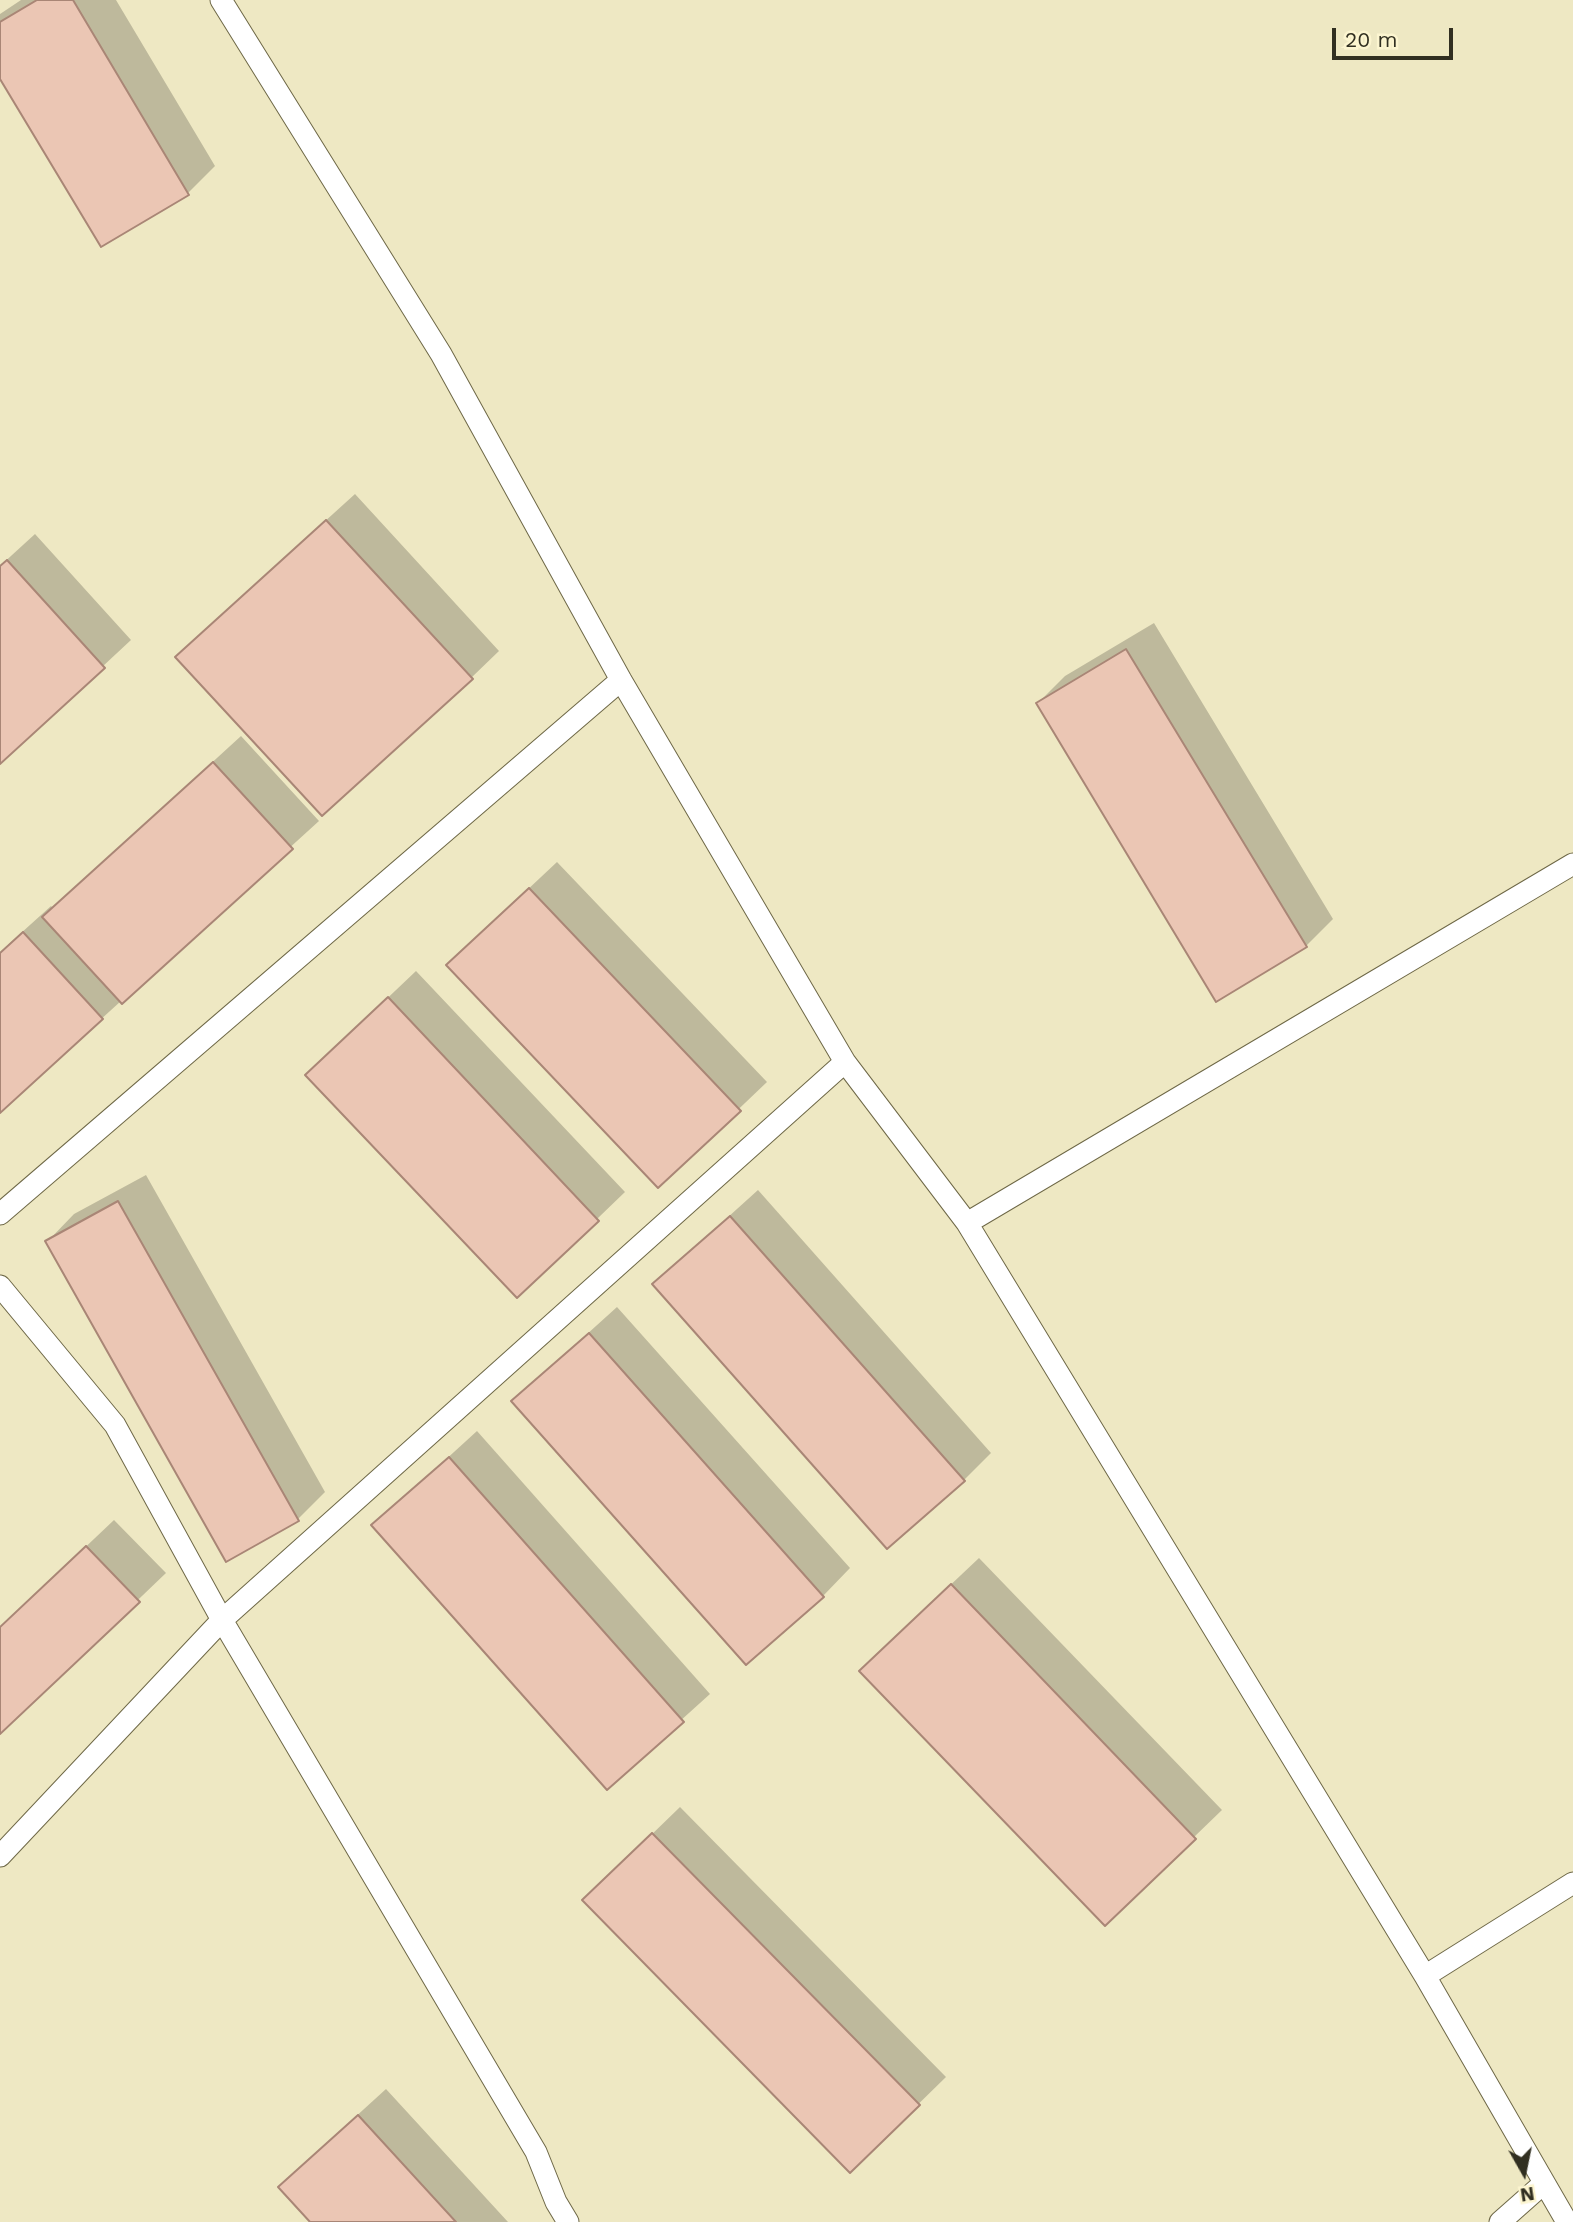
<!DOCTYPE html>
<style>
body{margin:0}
#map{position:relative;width:1573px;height:2222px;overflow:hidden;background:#eee8c3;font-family:"Work Sans",sans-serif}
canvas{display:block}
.north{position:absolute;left:1489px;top:2138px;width:70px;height:70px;-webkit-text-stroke:5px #fcf5d0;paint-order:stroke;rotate:171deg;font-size:19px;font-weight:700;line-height:28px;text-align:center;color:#312f21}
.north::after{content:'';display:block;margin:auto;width:24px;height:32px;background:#312f21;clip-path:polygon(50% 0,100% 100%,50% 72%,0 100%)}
.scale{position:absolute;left:1332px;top:28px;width:121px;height:32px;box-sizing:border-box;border:4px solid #312f21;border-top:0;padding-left:9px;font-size:21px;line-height:24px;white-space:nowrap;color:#312f21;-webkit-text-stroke:5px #fcf5d0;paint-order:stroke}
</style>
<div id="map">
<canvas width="1573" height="2222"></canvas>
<div class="north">N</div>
<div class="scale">20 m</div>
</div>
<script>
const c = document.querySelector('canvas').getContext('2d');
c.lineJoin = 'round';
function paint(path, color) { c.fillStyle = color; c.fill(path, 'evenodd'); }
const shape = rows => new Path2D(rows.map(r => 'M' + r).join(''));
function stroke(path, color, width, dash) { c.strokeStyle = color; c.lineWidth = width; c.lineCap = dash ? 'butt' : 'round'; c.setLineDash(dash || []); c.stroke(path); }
const shadow = shape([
 [21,0,116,0,215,166,188,193,102,244,0,75,0,14],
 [355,494,499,651,471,678,205,630],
 [35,534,131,640,0,762,0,566],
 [1154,623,1333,919,1306,946,1038,703,1065,676],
 [241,736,319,821,0,1111,0,952,51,906,53,908],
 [557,862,767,1082,658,1186,476,938],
 [416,971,625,1192,517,1296,335,1048],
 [146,1175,325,1492,298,1519,47,1242,74,1214],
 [758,1190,991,1453,964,1480,654,1284],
 [617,1307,850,1568,823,1596,513,1401],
 [477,1431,710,1694,607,1787,374,1525],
 [114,1520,166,1573,0,1732,0,1628],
 [979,1558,1222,1810,1105,1923,889,1643],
 [680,1807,946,2077,850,2171,612,1873],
 [386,2089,508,2222,313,2222,308,2160]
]);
const building = shape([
 [37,0,73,0,189,195,101,247,0,79,0,22,37,0],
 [326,520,473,679,322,816,175,657,326,520],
 [7,560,105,668,0,764,0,566,7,560],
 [1126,649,1307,947,1216,1002,1036,703,1126,649],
 [213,762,293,849,122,1004,42,917,213,762],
 [529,888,741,1111,658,1188,446,965,529,888],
 [23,932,103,1019,0,1113,0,953,23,932],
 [388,997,599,1221,517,1298,305,1075,388,997],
 [118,1201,299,1521,226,1562,45,1241,118,1201],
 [730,1216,965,1481,887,1549,652,1284,730,1216],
 [589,1333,824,1597,746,1665,511,1401,589,1333],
 [449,1457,684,1722,607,1790,371,1525,449,1457],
 [86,1546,140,1602,0,1734,0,1627,86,1546],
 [951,1584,1196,1839,1105,1926,859,1671,951,1584],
 [652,1833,920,2105,850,2173,582,1900,652,1833],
 [358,2115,456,2222,310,2222,278,2187,358,2115]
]);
const service = shape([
 [221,0,441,354,621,680,845,1062,967,1223,1425,1976,1567,2222],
 [0,1214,621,680],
 [967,1223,1573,864],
 [0,1286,115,1425,222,1620,536,2152,556,2202,568,2222],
 [0,1856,222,1620,845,1062],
 [1425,1976,1573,1883],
 [1500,2222,1543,2184]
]);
paint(shadow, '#0003');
paint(building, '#ebc6b4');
stroke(building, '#a98676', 2);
stroke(service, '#6e6847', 23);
stroke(service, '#fff', 21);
</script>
